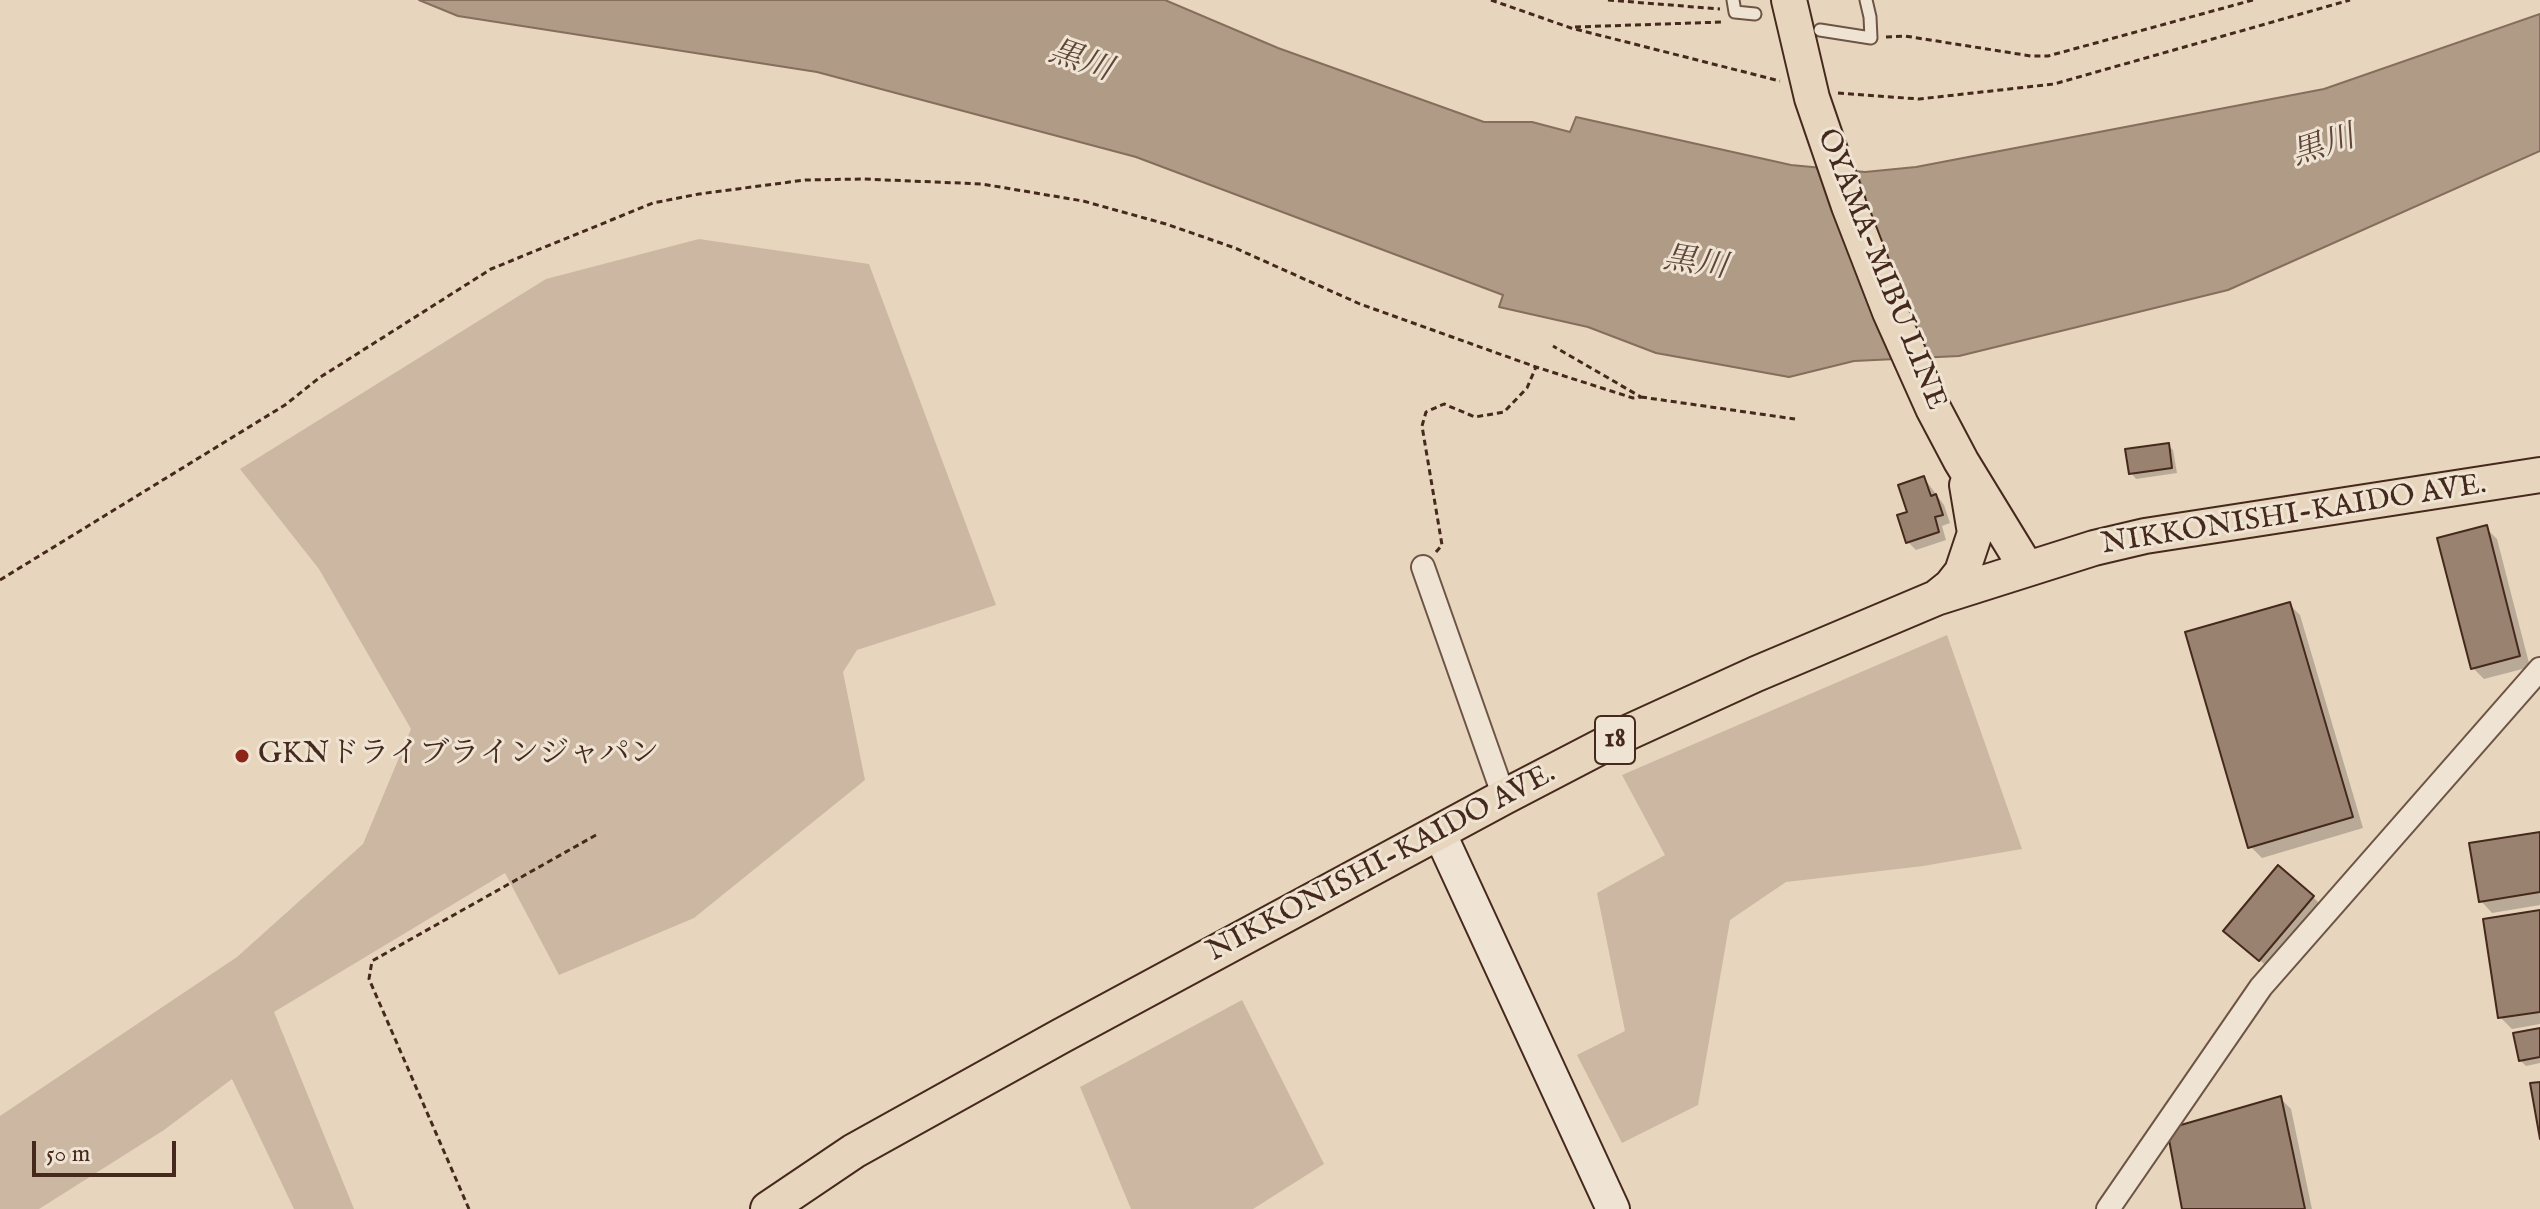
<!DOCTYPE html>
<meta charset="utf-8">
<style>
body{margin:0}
#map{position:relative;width:2540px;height:1209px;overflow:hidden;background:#e7d5bd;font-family:"IM FELL English",serif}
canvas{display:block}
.scale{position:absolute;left:32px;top:1141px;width:144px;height:36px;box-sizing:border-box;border:4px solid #46291d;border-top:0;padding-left:10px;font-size:24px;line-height:28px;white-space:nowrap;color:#46291d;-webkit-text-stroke:6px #efe4d4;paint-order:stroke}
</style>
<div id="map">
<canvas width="2540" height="1209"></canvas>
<div class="scale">50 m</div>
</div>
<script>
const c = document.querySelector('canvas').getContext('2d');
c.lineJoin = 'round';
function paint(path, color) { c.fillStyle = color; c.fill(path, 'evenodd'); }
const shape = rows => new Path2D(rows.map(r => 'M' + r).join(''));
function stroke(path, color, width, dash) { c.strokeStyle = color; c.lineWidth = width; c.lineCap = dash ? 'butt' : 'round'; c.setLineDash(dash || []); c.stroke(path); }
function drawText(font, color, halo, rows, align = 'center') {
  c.font = font + ' "IM FELL English","Noto Serif JP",serif'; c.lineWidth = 6; c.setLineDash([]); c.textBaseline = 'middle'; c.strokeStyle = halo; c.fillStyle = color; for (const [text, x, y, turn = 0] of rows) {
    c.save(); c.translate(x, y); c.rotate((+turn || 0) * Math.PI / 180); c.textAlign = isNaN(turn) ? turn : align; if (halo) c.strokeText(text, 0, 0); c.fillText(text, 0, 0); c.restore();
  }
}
const green = shape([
 [699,239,869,264,996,605,857,650,843,672,865,780,694,918,559,975,505,873,274,1012,354,1209,294,1209,232,1079,164,1130,39,1209,0,1209,0,1116,237,957,363,844,411,729,319,569,240,469,546,279],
 [1947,635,2022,849,1923,866,1786,882,1730,920,1698,1105,1622,1143,1577,1055,1625,1031,1597,893,1665,855,1622,775],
 [1242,1000,1324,1164,1253,1209,1131,1209,1080,1087]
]);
const water = shape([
 [419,0,1165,0,1278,48,1484,122,1532,122,1570,132,1576,117,1791,165,1865,172,1916,167,2324,89,2540,14,2540,151,2228,290,1959,356,1854,361,1789,377,1656,353,1588,327,1499,307,1503,295,1136,157,817,72,458,16,419,0]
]);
const shadow = shape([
 [2168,445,2173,450,2177,473,2136,479,2131,473],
 [1924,478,1944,505,1950,523,1942,526,1946,540,1916,550,1908,542,1909,513],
 [2486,528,2497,539,2530,667,2484,679,2473,668],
 [2289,604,2300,615,2363,828,2262,858,2250,846],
 [2540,834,2540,905,2492,913,2481,901],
 [2313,897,2321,905,2269,968,2234,939],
 [2540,912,2540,1024,2512,1029,2500,1017],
 [2540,1030,2540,1063,2526,1066,2520,1060],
 [2280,1098,2291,1109,2312,1209,2184,1209]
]);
const building = shape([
 [2169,443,2172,468,2129,474,2125,449,2169,443],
 [1924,476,1931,496,1936,494,1943,515,1935,517,1939,532,1906,543,1897,515,1907,512,1898,485,1924,476],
 [2487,525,2520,656,2471,669,2437,538,2487,525],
 [2290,602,2353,817,2248,848,2185,632,2290,602],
 [2540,832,2540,892,2479,902,2469,843,2540,832],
 [2278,865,2314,896,2259,961,2223,931,2278,865],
 [2540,910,2540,1012,2498,1018,2483,919,2540,910],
 [2540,1028,2540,1057,2519,1061,2513,1033,2540,1028],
 [2540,1082,2540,1139,2530,1083,2540,1082],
 [2281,1096,2305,1209,2182,1209,2167,1129,2281,1096]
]);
const path = shape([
 [1491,0,1571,28,1780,81],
 [1608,0,1720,9],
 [1575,27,1723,22],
 [1886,37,1905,36,2031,56,2048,56,2253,0],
 [1838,93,1919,99,2054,84,2350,0],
 [1641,397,1795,419],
 [1436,552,1442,545,1422,426,1426,412,1444,404,1475,417,1504,412,1527,388,1536,367],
 [0,580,285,405,319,378,491,269,653,203,699,194,805,180,862,179,982,184,1083,201,1166,224,1235,248,1360,304,1536,367,1633,398,1641,397,1553,346],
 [469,1209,369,979,372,961,596,835]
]);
const lane = shape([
 [1733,0,1735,12,1755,14],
 [1820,30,1871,38,1870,17,1866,0]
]);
const street = shape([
 [1423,567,1504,797],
 [2108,1209,2261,987,2540,669]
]);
const secondary = shape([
 [1439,832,1613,1209]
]);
const primary = shape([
 [1789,0,1812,98,1849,206,1890,312,1933,408,1961,461,2027,569],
 [1936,598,1951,586,1962,572,1975,533,1967,485],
 [768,1209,854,1151,1061,1036,1504,797,1627,733,1756,674,1936,598,2094,548,2145,536,2540,475]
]);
const markers = [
 [242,756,8,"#8f2418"]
];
const shields = [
 [1615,740,40]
];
const shieldNames = [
 ["18",1615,740]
];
const streetNames = [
 ["OYAMA-MIBU LINE",1880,270,68],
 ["NIKKONISHI-KAIDO AVE.",2294,516,-9],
 ["NIKKONISHI-KAIDO AVE.",1382,864,-28]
];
const poiNames = [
 ["GKNドライブラインジャパン",258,756]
];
const waterNames = [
 ["黒川",1080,63,19],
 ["黒川",2324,148,-18],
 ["黒川",1695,265,9]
];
paint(green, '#ccb8a2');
paint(water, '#b09b87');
stroke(water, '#866d5d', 2);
paint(shadow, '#0003');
paint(building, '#9a8270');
stroke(building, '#46291d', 2);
stroke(lane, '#6e5445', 15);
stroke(street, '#6e5445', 26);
stroke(secondary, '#46291d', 36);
stroke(primary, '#46291d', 38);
stroke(path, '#46291d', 3, [6, 4]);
stroke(lane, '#efe4d4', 11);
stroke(street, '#efe4d4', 22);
stroke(secondary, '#efe4d4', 32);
stroke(primary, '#e7d5bd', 34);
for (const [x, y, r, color] of markers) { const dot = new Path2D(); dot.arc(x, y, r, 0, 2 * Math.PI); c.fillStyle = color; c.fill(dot); stroke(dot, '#efe4d4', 3); }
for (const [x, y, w] of shields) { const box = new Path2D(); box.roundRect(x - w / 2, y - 24, w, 48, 6); c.fillStyle = '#efe4d4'; c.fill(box); stroke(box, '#46291d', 2); }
drawText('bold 28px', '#46291d', null, shieldNames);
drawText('30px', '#46291d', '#efe4d4', streetNames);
drawText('30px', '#46291d', '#efe4d4', poiNames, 'left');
drawText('italic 32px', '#604638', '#efe4d4', waterNames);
</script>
